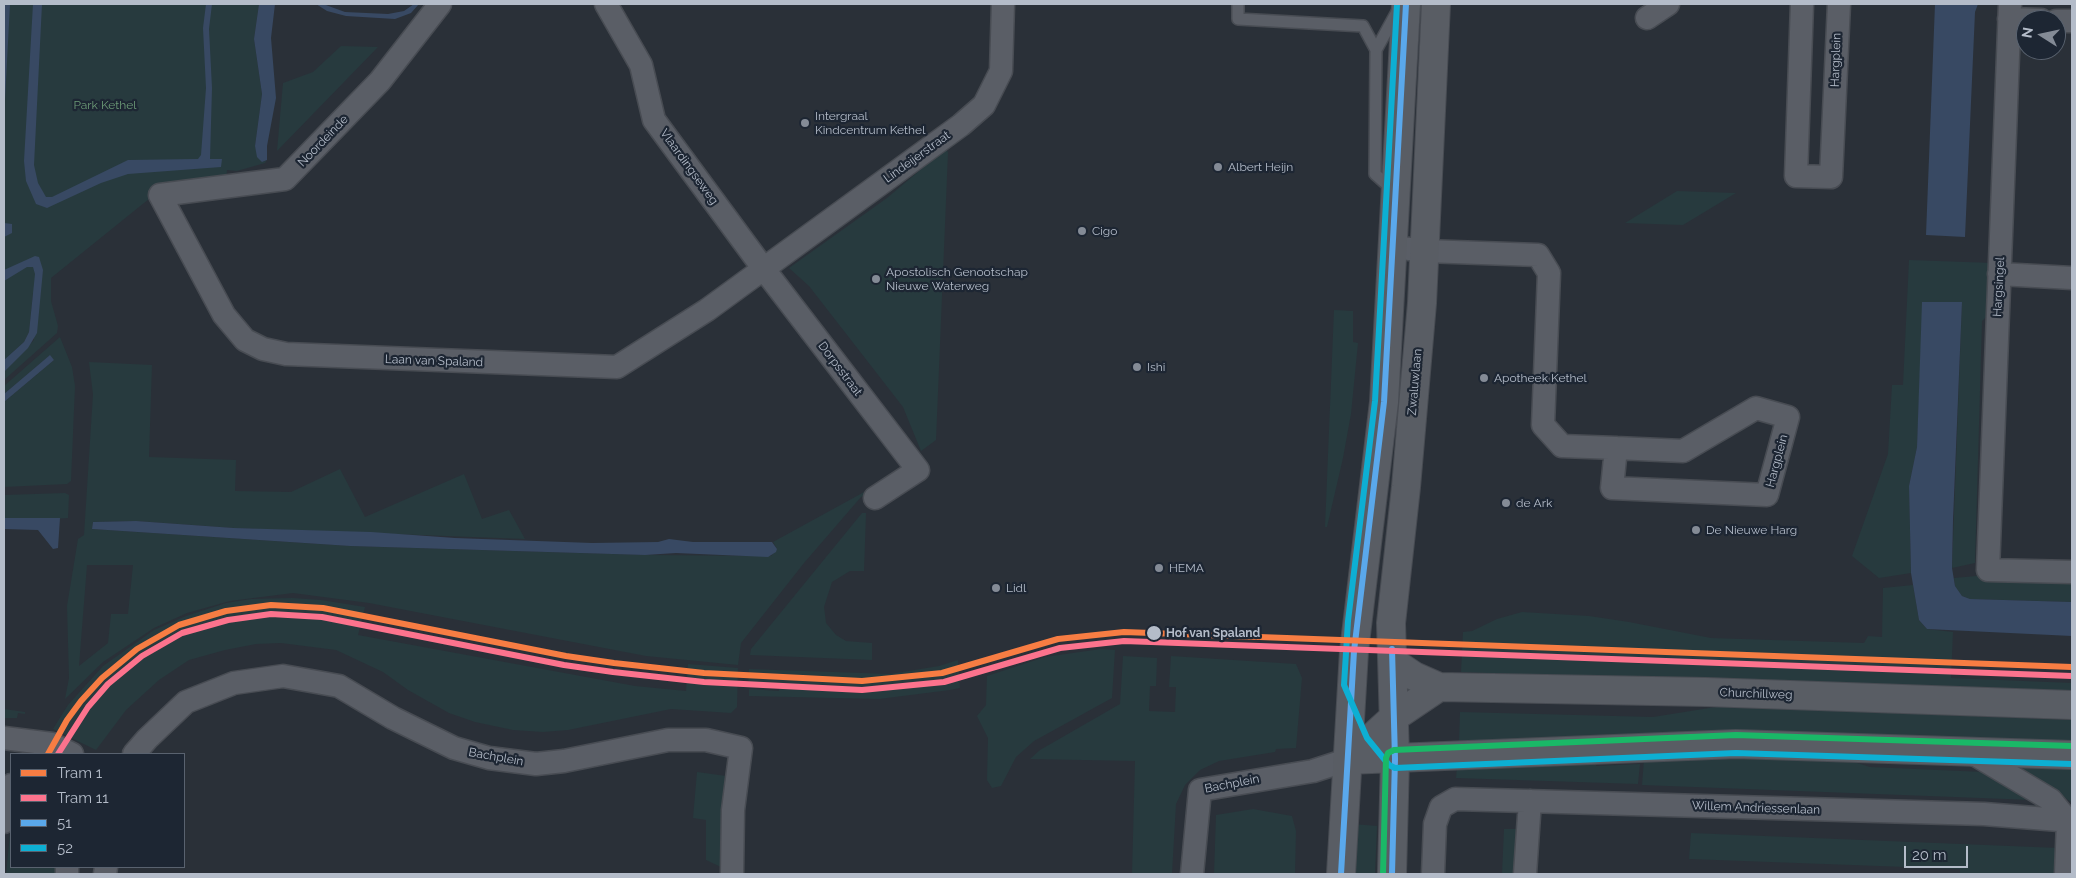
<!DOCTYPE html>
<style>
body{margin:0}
#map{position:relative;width:2076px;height:878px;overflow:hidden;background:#2a3038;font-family:Raleway,sans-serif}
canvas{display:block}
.frame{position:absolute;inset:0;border:5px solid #b4bcc9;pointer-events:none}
.legend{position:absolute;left:10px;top:753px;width:175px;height:115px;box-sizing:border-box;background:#1d2633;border:1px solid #59626f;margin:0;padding:6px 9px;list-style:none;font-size:15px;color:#b4bcc9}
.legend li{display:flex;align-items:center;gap:10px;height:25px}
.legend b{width:25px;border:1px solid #59626f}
.north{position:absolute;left:2016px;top:10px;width:50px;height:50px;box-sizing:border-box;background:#1d2633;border:1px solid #59626f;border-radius:50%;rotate:280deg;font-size:14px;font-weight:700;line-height:20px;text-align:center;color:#b4bcc9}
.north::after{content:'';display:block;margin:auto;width:18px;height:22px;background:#848b96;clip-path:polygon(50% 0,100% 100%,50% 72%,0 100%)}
.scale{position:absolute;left:1904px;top:846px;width:64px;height:22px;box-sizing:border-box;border:2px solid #b4bcc9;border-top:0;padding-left:6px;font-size:15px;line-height:18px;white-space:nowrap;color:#b4bcc9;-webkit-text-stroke:4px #1d2633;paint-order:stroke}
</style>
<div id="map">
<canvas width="2076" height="878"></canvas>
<div class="frame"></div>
<ul class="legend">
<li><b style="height:6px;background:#f77d43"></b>Tram 1</li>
<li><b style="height:6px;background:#fc738d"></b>Tram 11</li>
<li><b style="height:6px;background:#5aa8eb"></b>51</li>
<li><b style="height:6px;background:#0dafd3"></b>52</li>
</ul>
<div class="north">N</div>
<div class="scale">20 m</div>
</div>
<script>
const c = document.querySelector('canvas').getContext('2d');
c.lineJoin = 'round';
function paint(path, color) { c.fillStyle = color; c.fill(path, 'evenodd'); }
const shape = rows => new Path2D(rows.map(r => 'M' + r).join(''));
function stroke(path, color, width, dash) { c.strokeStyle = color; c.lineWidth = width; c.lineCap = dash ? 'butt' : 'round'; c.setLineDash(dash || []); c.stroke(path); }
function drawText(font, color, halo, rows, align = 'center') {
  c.font = font + ' Raleway,sans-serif'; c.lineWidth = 4.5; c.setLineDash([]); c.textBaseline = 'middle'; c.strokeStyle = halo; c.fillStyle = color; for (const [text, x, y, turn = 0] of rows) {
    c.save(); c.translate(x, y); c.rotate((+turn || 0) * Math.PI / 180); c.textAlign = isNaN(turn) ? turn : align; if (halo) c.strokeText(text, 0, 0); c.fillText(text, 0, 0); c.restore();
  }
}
const green = shape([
 [4,4,259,4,254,39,262,94,255,146,262,162,267,160,265,163,237,171,227,170,226,178,170,182,51,278,51,301,58,326,57,333,4,380,4,372,34,340,33,293,29,332,24,342,4,360],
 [341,46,378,47,277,151,283,83,313,72],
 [945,149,948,152,936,440,921,451,903,407,809,286,789,268,887,198],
 [1677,191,1736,193,1683,225,1625,223],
 [1909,260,1993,263,1990,313,1982,321,1975,563,1952,568,1962,302,1923,302,1917,447,1909,486,1911,573,1879,578,1852,556,1888,454,1892,385,1903,385],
 [1334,310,1353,311,1353,342,1358,343,1351,414,1343,458,1327,527,1325,527],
 [60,337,72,367,75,386,71,481,67,484,4,487,4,402,54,360,49,356,4,394,4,386],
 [89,362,152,365,149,457,236,460,235,491,291,492,340,469,365,517,464,474,482,519,509,510,525,539,234,528,136,521,93,522,92,529,350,546,645,555,771,556,777,549,773,542,897,474,861,497,804,563,741,643,738,665,646,656,369,603,293,593,230,601,187,613,154,628,103,662,65,699,69,678,67,606,78,539,84,535,93,394],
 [87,565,133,565,128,614,111,614,108,643,79,666],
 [65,493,69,495,68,518,40,520,4,518,4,495],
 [862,513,866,513,864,571,850,571,832,582,824,607,826,623,836,635,846,641,872,643,872,660,750,655,751,649],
 [1987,575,2072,578,2072,602,1970,599,1962,596,1955,586,1954,578],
 [1913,585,1919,620,1927,629,1953,632,1951,678,2072,683,2072,695,1461,672,1463,632,1472,631,1497,619,1522,612,1589,616,1629,622,1711,638,1864,643,1868,636,1882,637,1883,588],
 [292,598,321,600,365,607,358,635,635,686,686,691,688,664,738,668,737,707,731,713,671,709,568,730,543,732,513,730,475,722,449,713,408,690,383,672,336,650,281,643,256,644,225,650,189,660,159,680,126,710,96,750,53,729,68,705,103,666,154,630,186,616,226,603,251,599],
 [1101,649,1115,650,1112,698,1034,741,1016,757,1001,786,992,788,987,780,988,738,977,716,986,705,987,676,1045,657],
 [1123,656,1157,658,1156,686,1150,686,1149,711,1175,712,1176,687,1169,687,1171,656,1296,664,1302,678,1296,748,1276,749,1275,752,1219,761,1200,770,1185,785,1176,804,1172,874,1132,874,1135,761,1030,759,1040,750,1120,704],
 [958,660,960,688,950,690,879,699,749,696,749,689,779,691,779,686,748,685,749,669,890,674,939,666],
 [1722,706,2072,720,2072,743,1459,743,1460,712,1653,717],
 [4,709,25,712,25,714,18,713,17,718,4,718],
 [1739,756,1841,758,1870,767,1984,772,2032,800,1642,785,1644,759],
 [1596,761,1596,766,1640,764,1638,784,1456,778,1457,767],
 [2009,767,2072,767,2072,802,2070,801],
 [697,772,726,776,721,867,706,860,706,820,693,818],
 [1253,809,1292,816,1296,831,1295,874,1214,874,1216,815],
 [11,824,11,867,62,867,61,874,6,874],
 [1353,824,1377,826,1375,874,1351,874],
 [1504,829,1517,829,1516,874,1502,874],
 [1691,833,2059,848,2058,874,1960,874,1960,869,1689,859]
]);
const water = shape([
 [4,4,10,4,4,119],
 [33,4,42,4,34,165,38,183,46,197,52,197,128,160,198,159,201,155,206,88,203,28,206,4,212,4,209,29,212,88,210,159,222,159,221,167,128,174,101,183,47,208,36,204,26,181,24,161],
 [259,4,275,4,271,38,276,98,267,146,267,160,262,162,257,157,255,146,262,94,254,39],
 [316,4,323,4,345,12,388,14,404,11,414,4,419,4,411,13,395,19,346,16,327,11],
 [1935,4,1978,4,1975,12,1965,237,1926,235],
 [4,223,12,224,12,233,4,237],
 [35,256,39,257,43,270,37,333,28,348,4,372,4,360,24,342,29,332,35,274,33,267,27,267,4,281,4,270],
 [1922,302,1962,302,1953,520,1952,568,1955,586,1962,596,1970,599,2072,602,2072,636,1927,629,1919,620,1911,573,1909,486,1917,447],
 [50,355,54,360,4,402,4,394],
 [4,518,60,518,58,548,53,549,38,530,4,529],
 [136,521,234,528,371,532,455,538,592,543,658,542,669,539,693,542,772,542,777,549,776,552,768,557,676,553,645,555,350,546,92,529,93,522]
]);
const lane = shape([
 [1238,4,1238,19,1363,26,1376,50],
 [1393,190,1375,174,1376,50,1398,10]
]);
const street = shape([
 [440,4,380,81,285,179,160,195,224,315,245,340,263,349,286,354,617,367,707,310,961,125,984,105,1001,71,1003,4],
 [606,4,641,65,654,120,763,268,918,470,875,498],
 [1802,4,1796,176,1831,177,1839,4],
 [2010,4,1988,570,2072,572],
 [1647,18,1668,4],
 [2009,19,2041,20],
 [2056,21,2072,21],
 [1394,247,1425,251,1538,255,1549,273,1543,425,1562,446,1616,448,1683,451,1756,408,1788,417,1767,495,1612,488,1616,448],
 [1999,274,2072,278],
 [4,738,52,744,72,754],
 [1969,751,2051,800,2068,821,2066,874],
 [134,754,147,739,186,702,234,683,283,676,339,686,393,718,454,748,489,758,536,764,564,761,668,740,706,740,741,748,733,810,732,874],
 [4,822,11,785],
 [67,874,67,867],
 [105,874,106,867],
 [1192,874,1200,790,1313,771,1347,760],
 [1433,874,1435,824,1441,807,1455,799,1984,814,2072,821],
 [1525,874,1530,801]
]);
const secondary = shape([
 [1393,662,1414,676,1439,687,1706,692,2072,705],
 [1347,760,1736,744,2072,755],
 [1347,760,1393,718,1439,687],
 [1341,874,1354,651,1384,402,1406,4],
 [1392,874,1395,759,1391,623,1406,487,1422,303,1436,4]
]);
const bus1 = shape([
 [1392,649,1395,759,1392,874],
 [1341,874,1354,651,1384,402,1406,4]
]);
const bus2 = shape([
 [1397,4,1375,401,1348,621,1344,685,1367,738,1389,765,1395,768,1736,753,2072,764]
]);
const bus3 = shape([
 [1383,874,1386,758,1388,753,1394,750,1736,735,2072,746]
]);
const tram1 = shape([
 [48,754,67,720,81,701,102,678,137,649,179,625,226,611,271,605,323,608,566,656,614,663,704,673,862,681,942,673,1058,639,1124,632,2072,667]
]);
const tram2 = shape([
 [58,754,88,707,108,684,142,656,182,633,228,620,271,614,322,617,564,665,613,672,704,682,862,690,944,682,1060,648,1124,641,2072,676]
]);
const markers = [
 [805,123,5,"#848b96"],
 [1218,167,5,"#848b96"],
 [1082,231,5,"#848b96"],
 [876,279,5,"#848b96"],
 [1137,367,5,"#848b96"],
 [1484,378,5,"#848b96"],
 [1506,503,5,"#848b96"],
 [1696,530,5,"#848b96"],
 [1159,568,5,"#848b96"],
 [996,588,5,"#848b96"],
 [1154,633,8,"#b4bcc9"]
];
const streetNames = [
 ["Hargplein",1836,60,-88],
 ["Noordeinde",323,141,-46],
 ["Lindeijerstraat",917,157,-36],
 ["Vlaardingseweg",689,167,54],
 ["Hargsingel",1999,287,-87],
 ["Laan van Spaland",434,361,2],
 ["Dorpsstraat",840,369,53],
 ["Zwaluwlaan",1415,382,-85],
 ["Hargplein",1777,461,-75],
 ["Churchillweg",1756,694,2],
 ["Bachplein",496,757,10],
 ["Bachplein",1232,784,-11],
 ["Willem Andriessenlaan",1756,808,2]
];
const parkNames = [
 ["Park Kethel",105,105]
];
const poiNames = [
 ["Intergraal",815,116],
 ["Kindcentrum Kethel",815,130],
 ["Albert Heijn",1228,167],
 ["Cigo",1092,231],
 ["Apostolisch Genootschap",886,272],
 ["Nieuwe Waterweg",886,286],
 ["Ishi",1147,367],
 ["Apotheek Kethel",1494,378],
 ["de Ark",1516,503],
 ["De Nieuwe Harg",1706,530],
 ["HEMA",1169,568],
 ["Lidl",1006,588]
];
const stopNames = [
 ["Hof van Spaland",1166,633]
];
paint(green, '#273a3e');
paint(water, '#384963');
stroke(lane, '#484c53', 14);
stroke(street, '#484c53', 25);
stroke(secondary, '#484c53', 30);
stroke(lane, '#5a5e66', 11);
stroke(street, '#5a5e66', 22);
stroke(secondary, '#595d64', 28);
stroke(bus1, '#5aa8eb', 6);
stroke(bus2, '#0dafd3', 6);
stroke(bus3, '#1ab867', 6);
stroke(tram1, '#f77d43', 6);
stroke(tram2, '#fc738d', 6);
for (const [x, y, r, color] of markers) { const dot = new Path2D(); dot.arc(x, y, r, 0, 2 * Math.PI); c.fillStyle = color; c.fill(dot); stroke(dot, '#1d2633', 2); }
drawText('12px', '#b4bcc9', '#1d2633', streetNames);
drawText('12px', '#6b9a76', '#1d2633', parkNames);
drawText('12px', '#b4bcc9', '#1d2633', poiNames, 'left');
drawText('bold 12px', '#b4bcc9', '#1d2633', stopNames, 'left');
</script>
